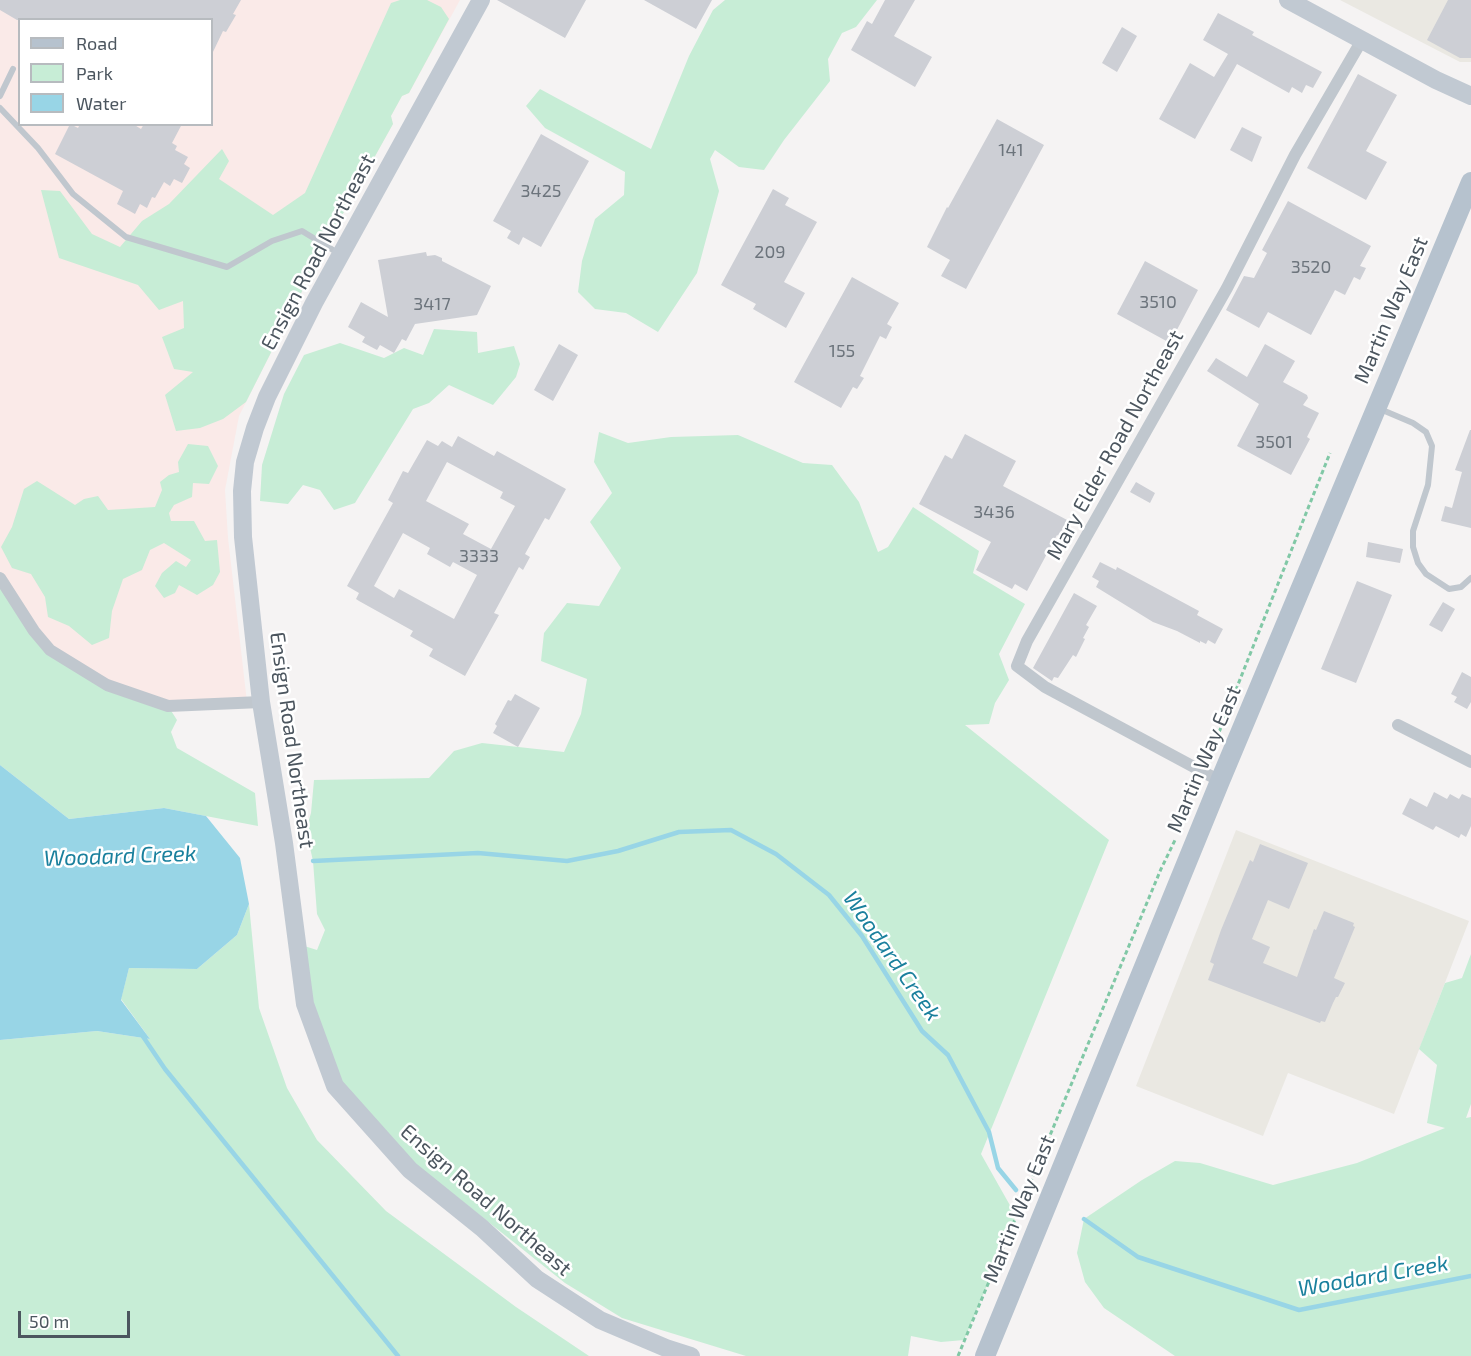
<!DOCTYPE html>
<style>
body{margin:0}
#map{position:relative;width:1471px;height:1356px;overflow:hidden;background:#f5f3f3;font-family:"Exo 2",sans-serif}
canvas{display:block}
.legend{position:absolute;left:18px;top:18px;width:195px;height:108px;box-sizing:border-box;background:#fff;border:2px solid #b7bbbf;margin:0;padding:8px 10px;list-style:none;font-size:18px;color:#4c565f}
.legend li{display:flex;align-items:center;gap:12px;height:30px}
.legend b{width:30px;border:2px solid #b7bbbf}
.scale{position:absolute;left:18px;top:1311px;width:112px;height:27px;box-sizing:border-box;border:3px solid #4c565f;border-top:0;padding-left:8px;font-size:18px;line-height:21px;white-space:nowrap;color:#4c565f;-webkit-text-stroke:4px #fff;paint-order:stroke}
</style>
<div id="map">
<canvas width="1471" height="1356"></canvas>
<ul class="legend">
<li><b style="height:8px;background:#b6c2ce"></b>Road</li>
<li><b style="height:16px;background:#c7edd6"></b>Park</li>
<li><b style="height:16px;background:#98d5e6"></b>Water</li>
</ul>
<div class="scale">50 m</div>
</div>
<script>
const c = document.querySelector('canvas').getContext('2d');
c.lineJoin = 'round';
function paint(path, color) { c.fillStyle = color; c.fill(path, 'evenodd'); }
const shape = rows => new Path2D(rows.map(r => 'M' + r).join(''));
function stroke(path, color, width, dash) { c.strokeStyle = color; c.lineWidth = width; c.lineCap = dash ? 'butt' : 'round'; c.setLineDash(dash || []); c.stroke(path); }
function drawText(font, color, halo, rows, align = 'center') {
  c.font = font + ' "Exo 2",sans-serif'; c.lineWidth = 5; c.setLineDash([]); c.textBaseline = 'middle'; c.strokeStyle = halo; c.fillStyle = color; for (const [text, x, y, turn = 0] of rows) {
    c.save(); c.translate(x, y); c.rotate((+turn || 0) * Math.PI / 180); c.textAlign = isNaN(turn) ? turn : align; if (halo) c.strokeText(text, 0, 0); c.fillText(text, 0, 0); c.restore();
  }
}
const commercial = shape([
 [1340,0,1471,0,1471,62,1460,62],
 [1236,830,1469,921,1394,1114,1288,1073,1263,1136,1136,1086]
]);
const medical = shape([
 [0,0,460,0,409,93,402,96,391,116,393,124,325,246,239,416,225,490,228,538,247,702,178,707,107,685,50,650,0,578],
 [20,20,212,20,212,124,20,124]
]);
const green = shape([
 [400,0,427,0,441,7,449,19,409,93,402,96,391,116,393,124,325,246,246,402,223,419,200,428,176,431,165,395,193,372,174,369,162,337,184,328,183,301,159,310,138,285,59,258,41,190,60,191,92,234,120,247,142,221,169,204,222,149,229,161,219,179,273,215,305,193,391,3],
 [725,0,877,0,856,27,842,33,828,59,830,81,784,140,764,170,739,167,715,150,710,159,719,191,697,273,658,332,626,313,595,309,578,292,582,261,595,219,624,195,625,172,545,128,526,106,540,89,651,149,689,56,713,10],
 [434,329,477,332,478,353,514,346,520,364,516,377,493,405,449,385,429,403,413,409,355,503,334,510,320,490,303,485,288,504,260,501,262,465,284,394,304,355,340,343,384,358,404,348,423,355],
 [599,432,628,443,671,437,738,435,803,463,832,465,859,502,878,552,888,547,913,507,979,551,973,573,1025,604,999,654,1009,680,995,703,989,724,965,725,1109,840,981,1154,1016,1216,964,1340,941,1342,911,1336,908,1356,746,1356,622,1318,565,1283,413,1162,343,1084,313,1012,301,945,317,950,325,930,317,914,313,861,306,830,311,813,314,780,429,778,454,751,482,743,564,752,581,714,587,679,541,661,544,633,567,603,599,606,621,568,590,522,612,493,594,462],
 [188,444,208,446,218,466,209,484,193,483,192,497,174,505,169,513,171,521,194,521,205,541,217,540,220,572,213,585,197,595,179,585,175,593,164,598,155,586,162,573,176,561,186,567,191,560,164,543,150,550,142,570,123,579,112,611,109,638,92,645,69,626,48,617,45,597,31,574,12,568,1,547,12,527,24,489,37,481,75,505,84,499,98,496,108,510,155,507,162,490,160,482,169,475,179,472,178,462],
 [0,578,50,650,107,685,168,706,177,720,171,732,177,748,255,793,258,826,164,808,69,819,0,765],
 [249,904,259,1008,287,1088,317,1140,386,1211,516,1307,589,1356,0,1356,0,1040,97,1031,150,1039,121,999,129,968,197,969,237,935],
 [1471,954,1471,1104,1466,1118,1471,1117,1471,1356,1175,1356,1104,1308,1085,1282,1077,1253,1084,1219,1142,1180,1175,1161,1200,1163,1273,1185,1357,1163,1445,1128,1427,1123,1437,1065,1419,1049,1445,983,1462,978]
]);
const water = shape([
 [0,765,69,819,164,808,206,816,240,858,249,904,237,935,197,969,129,968,121,1000,150,1039,97,1031,0,1040]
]);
const stream = shape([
 [313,861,478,853,567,861,618,851,679,832,731,830,776,854,829,895,862,936,922,1031,948,1055,989,1132,998,1168,1016,1190],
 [142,1035,165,1069,398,1356],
 [1084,1219,1138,1257,1299,1310,1471,1276]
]);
const building = shape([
 [0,0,241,0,233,14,236,15,226,32,223,31,212,54,212,20,17,20,0,10],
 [497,0,586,0,565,38],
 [644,0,712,0,696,29],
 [885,0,915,0,894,36,932,57,915,87,851,50,867,21,872,24],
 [1448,0,1471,0,1471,58,1460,58,1427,40],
 [1218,13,1254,32,1252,35,1322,72,1313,88,1306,85,1302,93,1292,87,1289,93,1237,64,1195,139,1159,119,1190,63,1214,77,1228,54,1203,40],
 [1122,27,1137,36,1117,72,1102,63],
 [1358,74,1397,95,1366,151,1387,162,1366,200,1307,168],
 [997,119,1044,145,966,289,941,276,950,260,927,247,947,207,948,208],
 [70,124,78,128,80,124,133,124,141,129,144,124,182,124,172,143,177,146,175,150,188,157,184,164,190,168,182,183,174,179,170,186,164,182,155,198,152,197,147,208,140,204,135,214,117,204,123,191,55,154],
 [1242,127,1262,137,1252,162,1230,150],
 [541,134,589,161,541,247,523,237,519,245,507,238,511,231,493,221],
 [773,189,789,198,785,205,817,222,784,282,805,293,786,328,753,309,756,304,721,285],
 [1288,201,1371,246,1360,266,1366,268,1360,280,1354,277,1345,295,1335,290,1311,335,1268,312,1259,328,1226,310,1244,276,1254,278,1267,253,1262,250],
 [426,252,427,256,435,255,442,258,442,261,491,286,477,315,415,324,406,341,402,339,394,353,380,345,377,350,362,342,365,337,348,327,361,302,388,317,378,260],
 [1145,261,1198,290,1170,343,1117,314],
 [852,277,899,303,887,324,892,327,886,339,880,336,860,376,864,378,857,389,853,387,841,408,794,382],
 [559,344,578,355,553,401,534,390],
 [1265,344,1295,361,1283,382,1307,395,1308,398,1303,405,1319,413,1307,437,1310,439,1291,475,1237,446,1259,404,1207,371,1216,358,1247,377],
 [1470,430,1471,430,1471,528,1441,521,1445,506,1452,508,1462,472,1455,470],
 [965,434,1016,461,1003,486,1069,521,1061,537,1057,535,1027,591,1015,584,1012,589,976,570,991,542,919,504,945,455,952,459],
 [458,436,494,456,497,451,566,489,549,520,545,518,525,554,530,557,523,570,519,567,494,613,499,615,465,676,429,656,433,649,410,636,413,631,359,601,356,599,359,593,347,586,393,503,388,500,403,471,408,473,427,440,438,446,442,441,452,447],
 [447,462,503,492,500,498,515,506,491,549,463,534,469,524,426,501],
 [403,533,430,548,427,554,450,567,453,562,477,575,454,619,399,589,394,598,374,586],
 [1136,482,1155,493,1150,503,1130,492],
 [1368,542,1403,549,1400,563,1366,557],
 [1100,562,1116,570,1117,567,1199,611,1197,615,1223,629,1215,644,1208,640,1206,644,1200,641,1200,643,1177,631,1153,622,1096,587,1099,581,1092,577],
 [1357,581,1392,595,1356,683,1321,669],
 [1074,593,1097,606,1086,625,1089,627,1083,638,1085,639,1076,657,1073,655,1058,678,1054,677,1052,681,1033,668],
 [1443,602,1455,609,1442,632,1429,625],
 [1462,672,1471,677,1471,702,1467,709,1454,702,1457,697,1451,694],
 [515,694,540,708,518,747,493,733,497,726,495,724,508,700,511,701],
 [1434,792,1447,799,1450,794,1459,799,1462,794,1471,798,1471,826,1466,837,1461,834,1459,838,1436,826,1433,830,1402,814,1410,798,1427,807],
 [1260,844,1308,863,1289,909,1268,900,1252,939,1270,947,1263,963,1297,977,1314,929,1316,930,1324,911,1354,923,1353,926,1355,927,1334,978,1345,983,1338,997,1336,997,1333,1003,1325,1022,1321,1021,1320,1023,1208,980,1214,964,1210,962,1221,930,1250,860,1253,862]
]);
const path = shape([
 [1208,760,1330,453],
 [958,1356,1161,869,1176,838]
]);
const lane = shape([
 [0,96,13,69],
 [0,108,38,148,73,194,126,237,227,267,272,241,302,231,338,253],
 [1380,409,1413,423,1426,432,1432,446,1428,485,1413,531,1413,547,1418,563,1426,574,1449,589,1461,587,1471,578]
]);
const street = shape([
 [0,578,34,631,50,650,107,685,168,706,261,702],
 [1398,725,1471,762],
 [1220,781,1045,687,1017,666,1027,641,1227,288,1295,155,1362,40]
]);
const secondary = shape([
 [481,0,314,303,267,397,255,428,245,462,242,491,243,537,261,702,284,843,305,1004,335,1086,410,1170,482,1228,537,1279,600,1320,666,1348,691,1356],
 [1288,0,1436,80,1471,96]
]);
const primary = shape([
 [985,1356,1220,781,1471,182]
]);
const numberNames = [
 ["141",1011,150],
 ["3425",541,191],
 ["209",770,252],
 ["3520",1311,267],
 ["3510",1158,302],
 ["3417",432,304],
 ["155",842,351],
 ["3501",1274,442],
 ["3436",994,512],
 ["3333",479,556]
];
const streetNames = [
 ["Ensign Road Northeast",318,252,-62],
 ["Martin Way East",1391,310,-67],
 ["Mary Elder Road Northeast",1115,445,-61],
 ["Ensign Road Northeast",292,740,82],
 ["Martin Way East",1204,759,-67],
 ["Ensign Road Northeast",486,1200,41],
 ["Martin Way East",1019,1209,-68]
];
const waterNames = [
 ["Woodard Creek",120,856,-2],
 ["Woodard Creek",892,956,55],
 ["Woodard Creek",1373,1276,-10]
];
paint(commercial, '#eae8e2');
paint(medical, '#faeae8');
paint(green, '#c7edd6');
paint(water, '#98d5e6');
stroke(stream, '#98d5e6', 4.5);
paint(building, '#cdcfd5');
stroke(path, '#81c8a6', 3, [4.5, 3]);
stroke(lane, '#c0c7ce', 6);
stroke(street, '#c0c7ce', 12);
stroke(secondary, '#c1c9d2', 18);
stroke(primary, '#b6c2ce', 20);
drawText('18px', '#6c747c', null, numberNames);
drawText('21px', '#4c565f', '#fff', streetNames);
drawText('italic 22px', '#1a809d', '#fff', waterNames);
</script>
